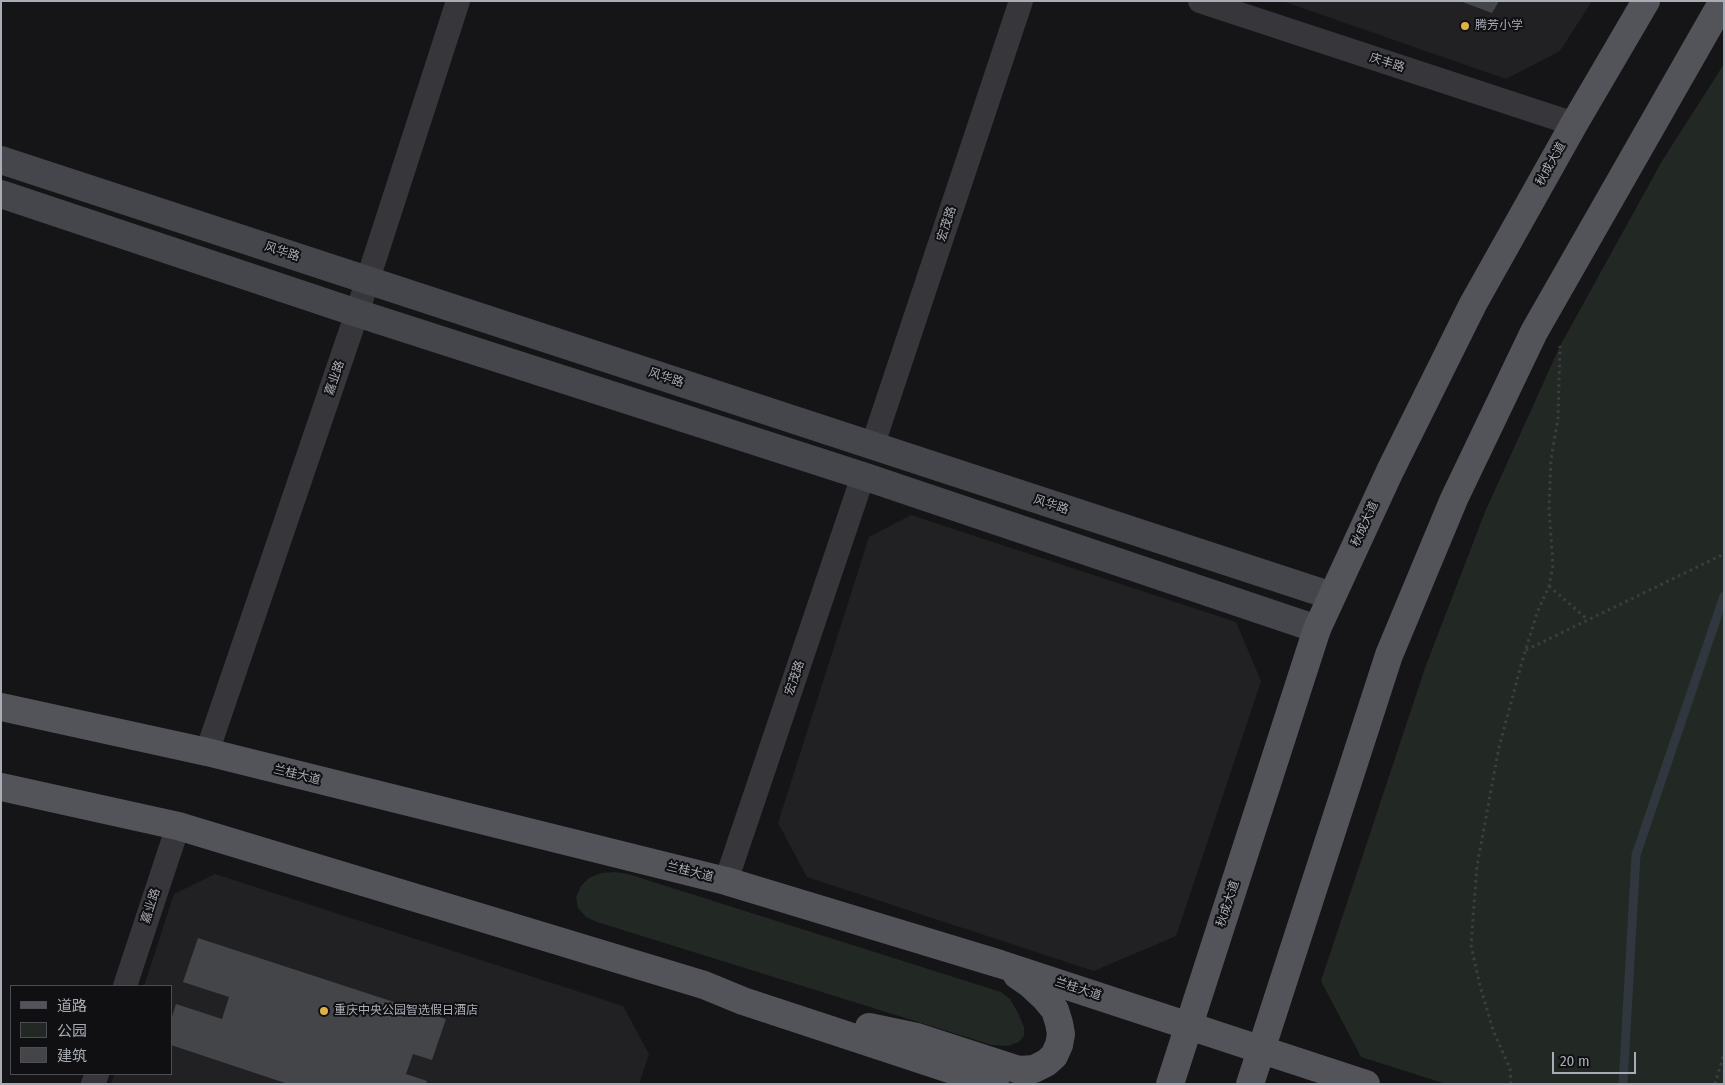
<!DOCTYPE html>
<meta charset="utf-8">
<style>
body{margin:0}
#map{position:relative;width:1725px;height:1085px;overflow:hidden;background:#151517;font-family:"Fira Sans Condensed","Noto Sans SC",sans-serif}
canvas{display:block}
.frame{position:absolute;inset:0;border:2px solid #a8acb5;pointer-events:none}
.legend{position:absolute;left:10px;top:985px;width:162px;height:90px;box-sizing:border-box;background:#101012;border:1px solid #4d4e53;margin:0;padding:6px 9px;list-style:none;font-size:15px;color:#a8acb5}
.legend li{display:flex;align-items:center;gap:10px;height:25px}
.legend b{width:25px;border:1px solid #4d4e53}
.scale{position:absolute;left:1552px;top:1052px;width:84px;height:22px;box-sizing:border-box;border:2px solid #a8acb5;border-top:0;padding-left:6px;font-size:15px;line-height:18px;white-space:nowrap;color:#a8acb5;-webkit-text-stroke:4px #101012;paint-order:stroke}
</style>
<div id="map">
<canvas width="1725" height="1085"></canvas>
<div class="frame"></div>
<ul class="legend">
<li><b style="height:6px;background:#53545a"></b>道路</li>
<li><b style="height:14px;background:#222823"></b>公园</li>
<li><b style="height:14px;background:#444549"></b>建筑</li>
</ul>
<div class="scale">20 m</div>
</div>
<script>
const c = document.querySelector('canvas').getContext('2d');
c.lineJoin = 'round';
function paint(path, color) { c.fillStyle = color; c.fill(path, 'evenodd'); }
const shape = rows => new Path2D(rows.map(r => 'M' + r).join(''));
function stroke(path, color, width, dash) { c.strokeStyle = color; c.lineWidth = width; c.lineCap = dash ? 'butt' : 'round'; c.setLineDash(dash || []); c.stroke(path); }
function drawText(font, color, halo, rows, align = 'center') {
  c.font = font + ' "Fira Sans Condensed","Noto Sans SC",sans-serif'; c.lineWidth = 4; c.setLineDash([]); c.textBaseline = 'middle'; c.strokeStyle = halo; c.fillStyle = color; for (const [text, x, y, turn = 0] of rows) {
    c.save(); c.translate(x, y); c.rotate((+turn || 0) * Math.PI / 180); c.textAlign = isNaN(turn) ? turn : align; if (halo) c.strokeText(text, 0, 0); c.fillText(text, 0, 0); c.restore();
  }
}
const built = shape([
 [1282,1,1592,1,1560,51,1506,79],
 [911,515,1236,622,1261,681,1176,936,1094,971,807,877,778,823,869,537],
 [215,874,623,1006,649,1054,639,1084,111,1084,115,1074,171,1074,171,986,144,986,174,894]
]);
const green = shape([
 [1724,64,1724,1084,1446,1084,1361,1057,1321,981,1425,668,1485,512,1560,346,1662,161],
 [615,872,628,874,1001,992,1010,999,1018,1013,1024,1027,1024,1036,1019,1042,1008,1046,992,1045,597,922,586,917,578,908,576,897,581,886,589,878,601,873]
]);
const stream = shape([
 [1623,1084,1636,855,1724,596]
]);
const building = shape([
 [1460,1,1499,1,1492,13],
 [198,938,446,1019,432,1060,413,1054,406,1074,427,1081,426,1084,288,1084,171,1045,171,1020,176,1004,222,1019,229,997,183,982]
]);
const path = shape([
 [1549,586,1588,620],
 [1526,650,1724,554],
 [1511,1084,1510,1069,1493,1030,1480,986,1471,945,1477,866,1499,747,1523,658,1537,613,1549,586,1553,565,1549,509,1551,459,1558,418,1560,346],
 [1715,1084,1724,1054]
]);
const street = shape([
 [1200,1,1574,124],
 [872,447,1021,1],
 [207,752,357,313,458,1],
 [726,881,863,476],
 [125,986,178,826],
 [93,1084,97,1074]
]);
const secondary = shape([
 [1,160,1332,596],
 [1,194,357,313,863,476,1317,629]
]);
const primary = shape([
 [1,707,207,752,726,881,1000,964,1366,1084],
 [1,787,178,826,704,985,743,1001,995,1084],
 [869,1027,917,1037,1019,1070,1034,1069,1046,1063,1054,1056,1059,1045,1061,1034,1059,1023,1055,1010,1045,998,1030,984,1017,975],
 [1170,1084,1317,629,1390,471,1473,304,1574,124,1646,1],
 [1250,1084,1389,655,1454,499,1534,332,1723,1]
]);
const markers = [
 [1465,26,5,"#dfb045"],
 [324,1011,5,"#dfb045"]
];
const poiNames = [
 ["腾芳小学",1475,26],
 ["重庆中央公园智选假日酒店",334,1011]
];
const streetNames = [
 ["庆丰路",1387,63,18],
 ["秋成大道",1551,164,-61],
 ["宏茂路",947,224,-72],
 ["风华路",282,252,18],
 ["嘉业路",335,378,-71],
 ["风华路",666,378,18],
 ["风华路",1051,505,18],
 ["秋成大道",1365,524,-65],
 ["宏茂路",795,678,-71],
 ["兰桂大道",297,775,14],
 ["兰桂大道",690,872,14],
 ["秋成大道",1228,904,-72],
 ["嘉业路",151,906,-72],
 ["兰桂大道",1078,989,18]
];
paint(built, '#212124');
paint(green, '#222823');
stroke(stream, '#30373e', 9);
paint(building, '#444549');
stroke(path, '#3d3e42', 3, [2.5, 4]);
stroke(street, '#37373b', 24);
stroke(secondary, '#45464b', 28);
stroke(primary, '#53545a', 28);
for (const [x, y, r, color] of markers) { const dot = new Path2D(); dot.arc(x, y, r, 0, 2 * Math.PI); c.fillStyle = color; c.fill(dot); stroke(dot, '#101012', 2); }
drawText('12px', '#a8acb5', '#101012', poiNames, 'left');
drawText('12px', '#a8acb5', '#101012', streetNames);
</script>
